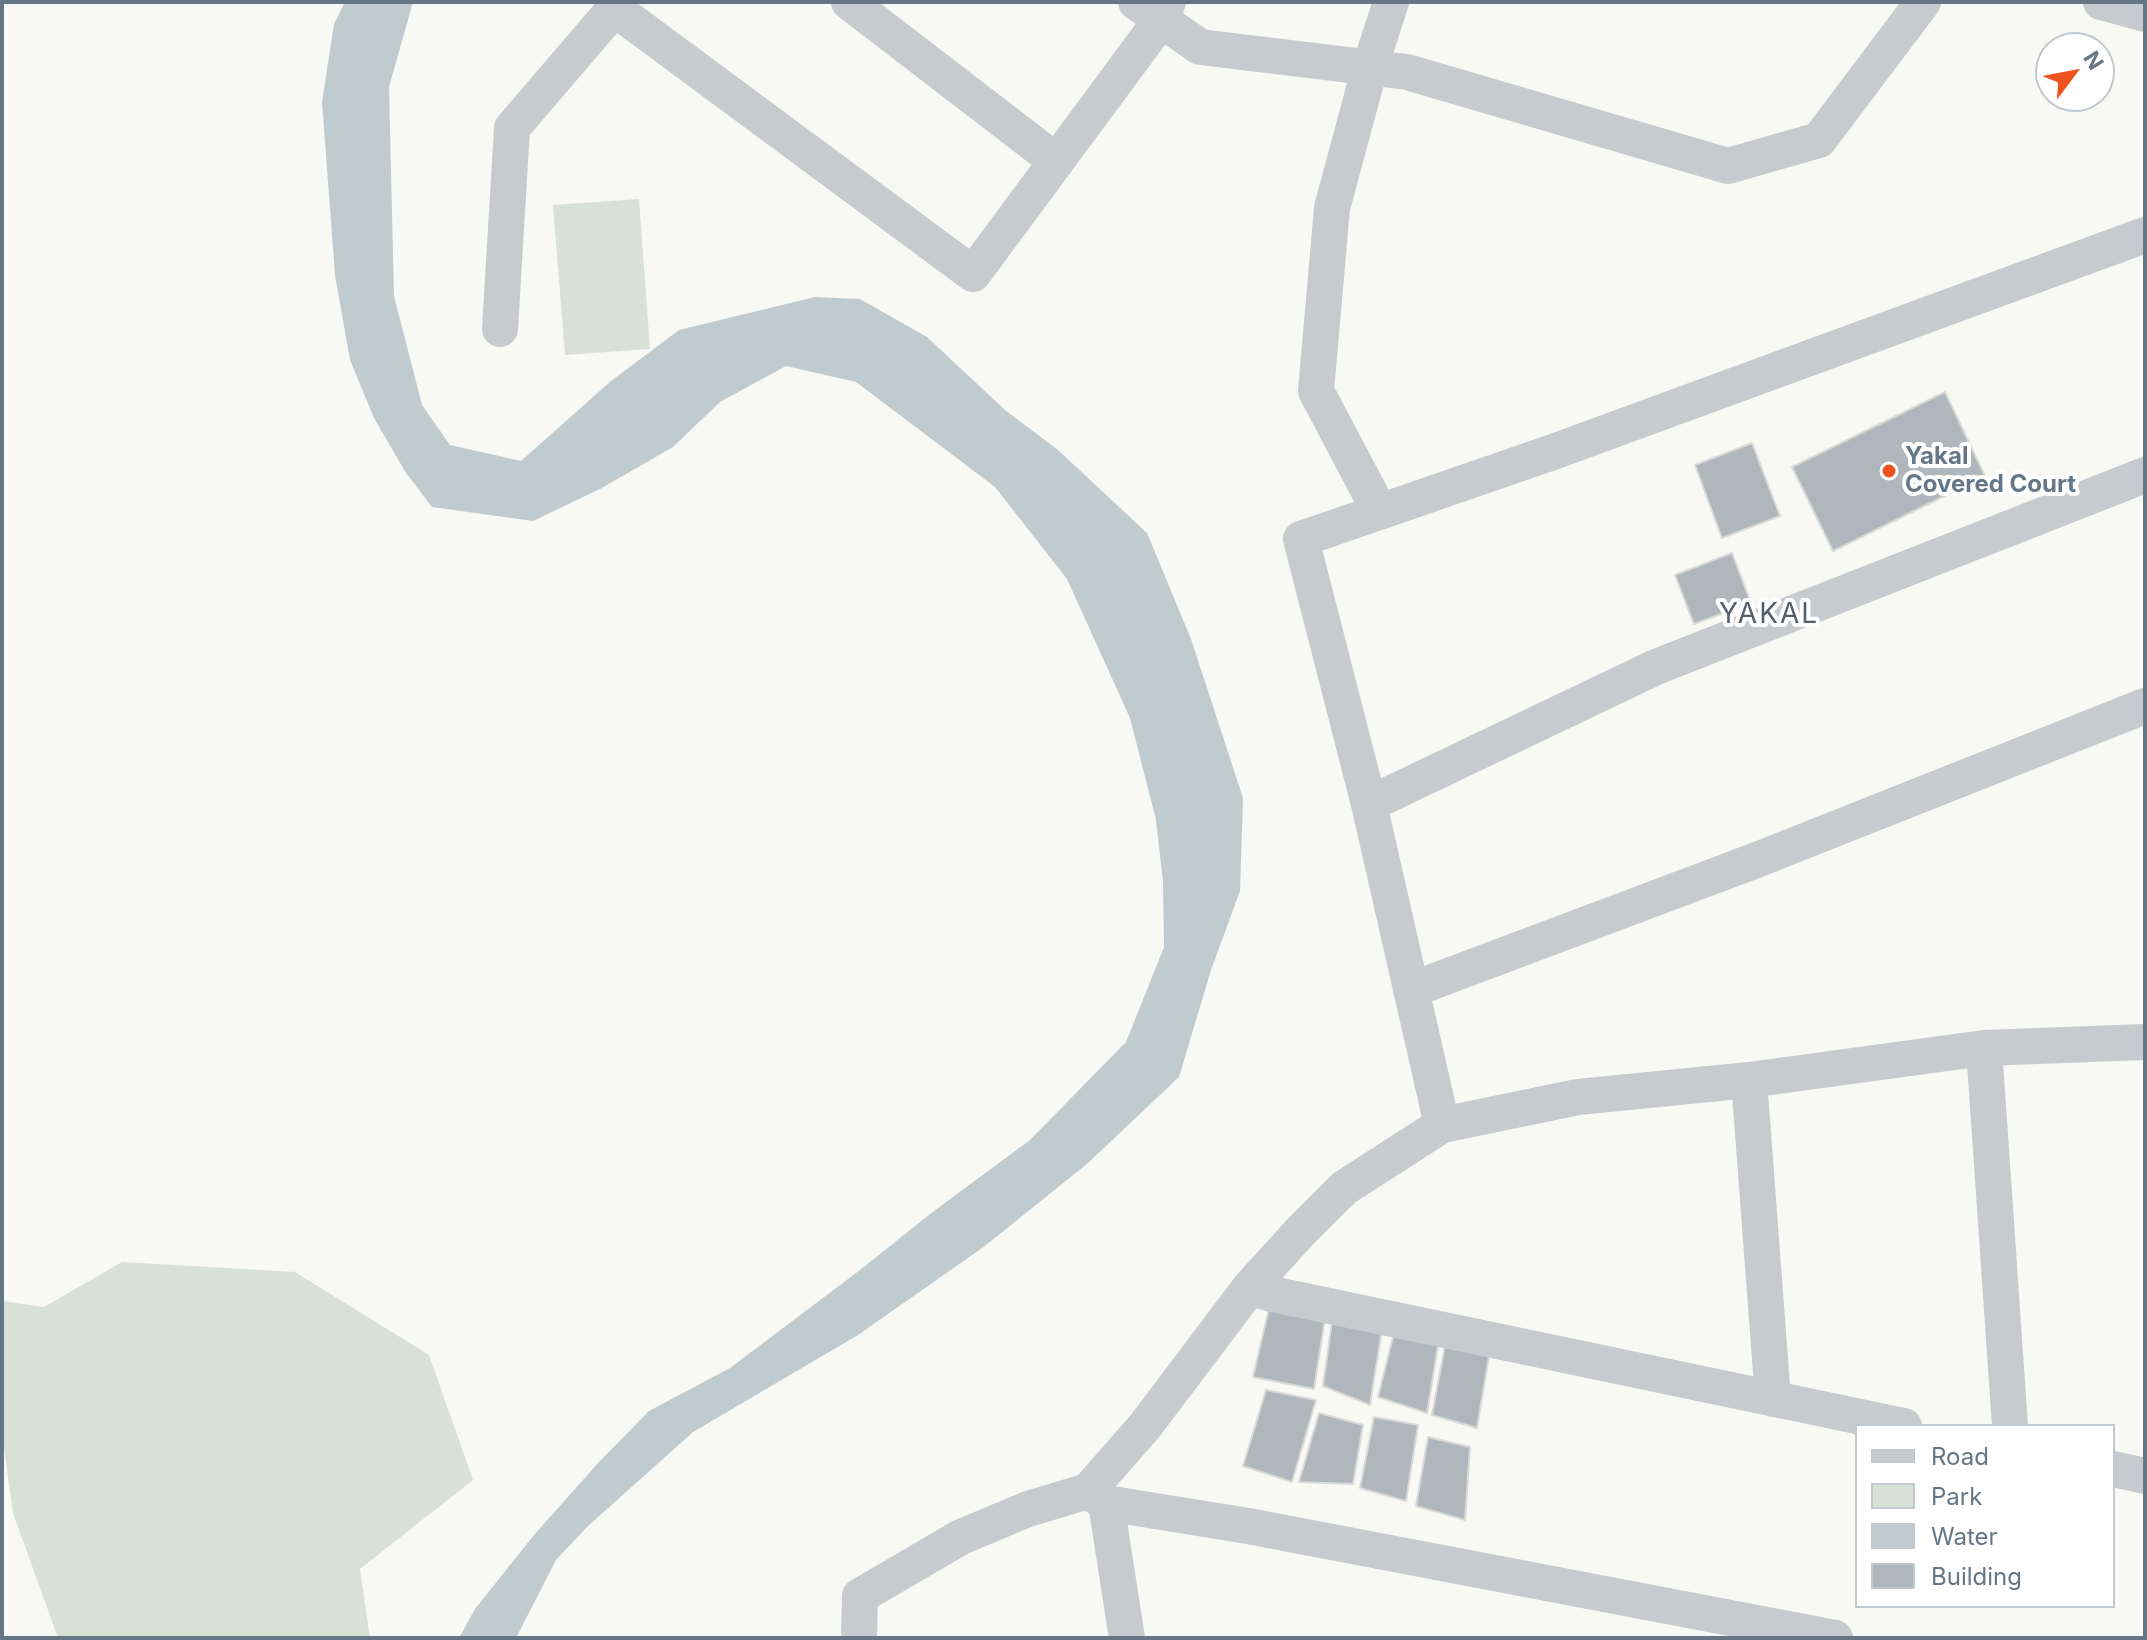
<!DOCTYPE html>
<style>
body{margin:0}
#map{position:relative;width:2147px;height:1640px;overflow:hidden;background:#f8f8f4;font-family:Inter,sans-serif}
canvas{display:block}
.frame{position:absolute;inset:0;border:4px solid #657787;pointer-events:none}
.legend{position:absolute;left:1855px;top:1424px;width:260px;height:184px;box-sizing:border-box;background:#fff;border:2px solid #c1c9cf;margin:0;padding:10px 14px;list-style:none;font-size:24px;color:#657787}
.legend li{display:flex;align-items:center;gap:16px;height:40px}
.legend b{width:40px;border:2px solid #c1c9cf}
.north{position:absolute;left:2035px;top:32px;width:80px;height:80px;box-sizing:border-box;background:#fff;border:2px solid #c1c9cf;border-radius:50%;rotate:58deg;font-size:22px;font-weight:700;line-height:32px;text-align:center;color:#657787}
.north::after{content:'';display:block;margin:auto;width:28px;height:36px;background:#ee521e;clip-path:polygon(50% 0,100% 100%,50% 72%,0 100%)}
</style>
<div id="map">
<canvas width="2147" height="1640"></canvas>
<div class="frame"></div>
<ul class="legend">
<li><b style="height:10px;background:#c7cbce"></b>Road</li>
<li><b style="height:22px;background:#d9e0d5"></b>Park</li>
<li><b style="height:22px;background:#c0cbd0"></b>Water</li>
<li><b style="height:22px;background:#afb7bd"></b>Building</li>
</ul>
<div class="north">N</div>
</div>
<script>
const c = document.querySelector('canvas').getContext('2d');
c.lineJoin = 'round';
function paint(path, color) { c.fillStyle = color; c.fill(path, 'evenodd'); }
const shape = rows => new Path2D(rows.map(r => 'M' + r).join(''));
function stroke(path, color, width, dash) { c.strokeStyle = color; c.lineWidth = width; c.lineCap = dash ? 'butt' : 'round'; c.setLineDash(dash || []); c.stroke(path); }
function drawText(font, color, halo, rows, align = 'center') {
  c.font = font + ' Inter,sans-serif'; c.lineWidth = 8; c.setLineDash([]); c.textBaseline = 'middle'; c.strokeStyle = halo; c.fillStyle = color; for (const [text, x, y, turn = 0] of rows) {
    c.save(); c.translate(x, y); c.rotate((+turn || 0) * Math.PI / 180); c.textAlign = isNaN(turn) ? turn : align; if (halo) c.strokeText(text, 0, 0); c.fillText(text, 0, 0); c.restore();
  }
}
const green = shape([
 [639,199,650,349,565,355,553,205],
 [122,1262,295,1272,429,1355,473,1480,360,1569,370,1638,58,1638,13,1513,2,1433,2,1301,44,1307]
]);
const water = shape([
 [345,2,413,2,389,87,394,296,422,405,450,445,521,461,611,381,679,330,815,297,860,299,927,337,1005,410,1058,450,1147,533,1191,639,1243,798,1240,891,1211,970,1179,1077,1088,1163,985,1246,858,1335,693,1432,587,1527,556,1560,516,1638,459,1638,475,1609,534,1535,599,1462,649,1411,730,1368,860,1270,930,1214,1030,1140,1126,1042,1164,947,1163,882,1156,820,1130,718,1067,579,995,487,856,382,786,366,720,402,673,447,600,489,533,521,432,507,406,473,374,418,350,360,335,275,322,102,334,24]
]);
const building = shape([
 [1945,392,1985,476,1833,551,1792,467,1945,392],
 [1752,443,1780,516,1722,538,1695,465,1752,443],
 [1732,553,1751,603,1694,624,1675,575,1732,553],
 [1271,1300,1326,1312,1314,1389,1253,1377,1271,1300],
 [1333,1314,1383,1323,1370,1405,1323,1386,1333,1314],
 [1450,1319,1494,1326,1477,1428,1432,1415,1450,1319],
 [1396,1325,1440,1333,1427,1413,1378,1397,1396,1325],
 [1266,1390,1316,1400,1292,1482,1243,1466,1266,1390],
 [1319,1413,1363,1425,1353,1484,1299,1482,1319,1413],
 [1374,1417,1418,1425,1406,1501,1360,1488,1374,1417],
 [1428,1437,1470,1447,1465,1520,1416,1506,1428,1437]
]);
const minor = shape([
 [849,2,1056,161],
 [1136,2,1200,47,1407,72,1728,166,1819,140,1923,2],
 [2101,2,2145,14],
 [615,9,973,274,1161,20,1168,2],
 [500,329,512,128,620,2],
 [1380,512,1316,391,1332,208,1370,67,1391,2],
 [1369,804,1656,667,2145,475],
 [1411,990,1754,861,2145,706],
 [1984,1048,2010,1426],
 [1749,1080,1773,1399],
 [1442,1125,1369,804,1301,539,1553,452,2145,235],
 [1250,1287,1272,1294,1904,1426],
 [2113,1469,2145,1476],
 [1088,1491,1106,1503,1248,1526,1835,1638],
 [1106,1503,1127,1638],
 [859,1638,860,1596,961,1537,1028,1509,1088,1491,1145,1426,1250,1287,1301,1231,1344,1188,1442,1125,1578,1097,1749,1080,1984,1048,2145,1042]
]);
const markers = [
 [1889,471,8,"#ee521e"]
];
const poiNames = [
 ["Yakal",1905,457],
 ["Covered Court",1905,485]
];
const quarterNames = [
 ["YAKAL",1769,615]
];
paint(green, '#d9e0d5');
paint(water, '#c0cbd0');
paint(building, '#afb7bd');
stroke(building, '#d9d9d7', 2);
stroke(minor, '#c7cbce', 36);
for (const [x, y, r, color] of markers) { const dot = new Path2D(); dot.arc(x, y, r, 0, 2 * Math.PI); c.fillStyle = color; c.fill(dot); stroke(dot, '#fff', 3); }
drawText('bold 24px', '#657787', '#fff', poiNames, 'left');
c.letterSpacing = '2px';
drawText('28px', '#53606c', '#fff', quarterNames);
c.letterSpacing = '0px';
</script>
